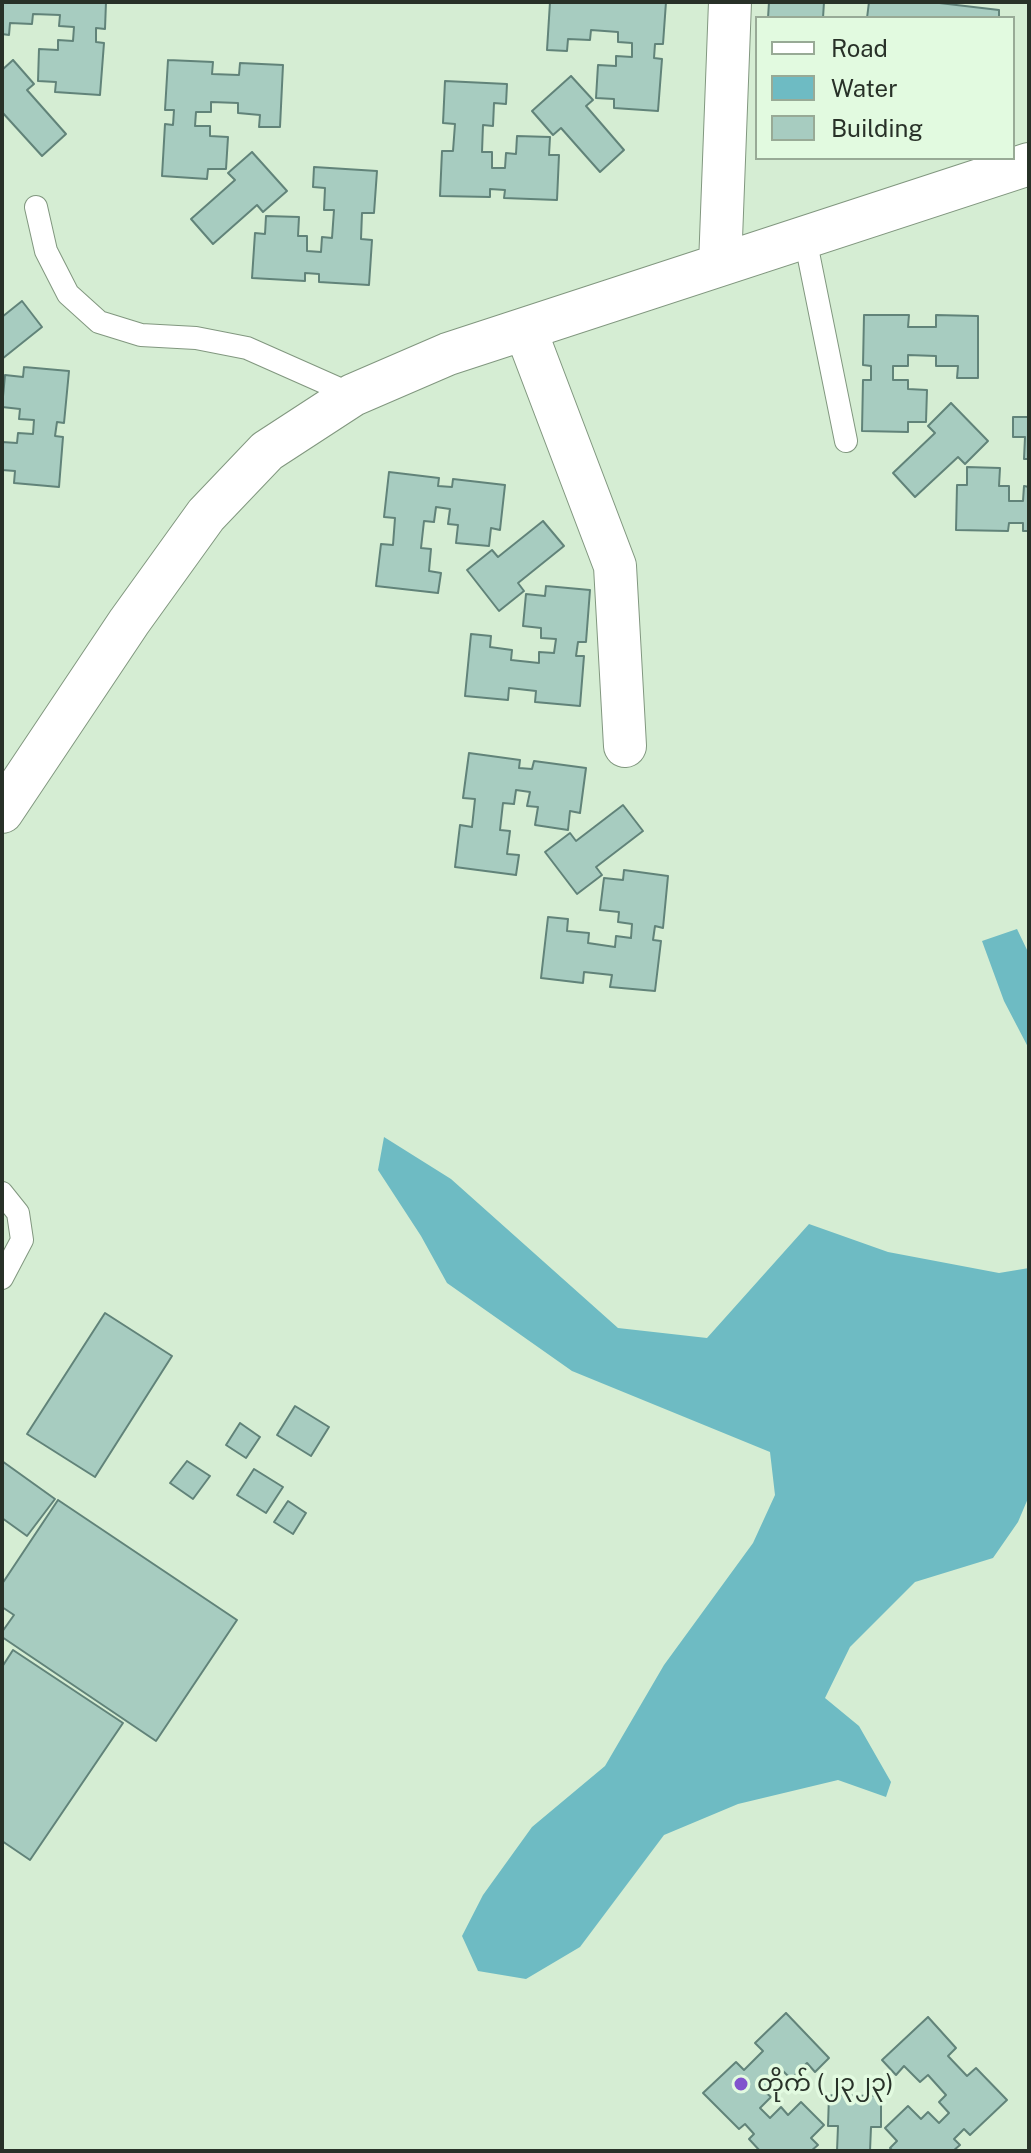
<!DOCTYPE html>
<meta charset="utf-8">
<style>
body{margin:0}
#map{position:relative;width:1031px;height:2153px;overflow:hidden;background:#d5edd3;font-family:"Public Sans",sans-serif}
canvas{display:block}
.frame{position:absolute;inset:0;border:4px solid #283128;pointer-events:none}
.legend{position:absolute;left:755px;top:16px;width:260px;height:144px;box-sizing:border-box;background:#e2fae0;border:2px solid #98aa96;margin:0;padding:10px 14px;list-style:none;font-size:24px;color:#283128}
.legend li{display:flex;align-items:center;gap:16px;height:40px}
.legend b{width:40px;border:2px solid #98aa96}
</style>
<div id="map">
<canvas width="1031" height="2153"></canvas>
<div class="frame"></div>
<ul class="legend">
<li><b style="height:10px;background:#fff"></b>Road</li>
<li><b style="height:22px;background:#6ebbc3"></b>Water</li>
<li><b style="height:22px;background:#a7ccc0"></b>Building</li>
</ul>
</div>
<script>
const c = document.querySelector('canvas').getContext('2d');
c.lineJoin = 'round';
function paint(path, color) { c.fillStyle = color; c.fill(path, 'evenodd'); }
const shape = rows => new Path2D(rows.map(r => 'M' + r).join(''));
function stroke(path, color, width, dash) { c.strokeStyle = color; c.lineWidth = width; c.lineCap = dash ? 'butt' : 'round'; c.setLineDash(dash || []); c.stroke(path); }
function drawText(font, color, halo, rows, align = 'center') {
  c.font = font + ' "Public Sans","Noto Sans Myanmar",sans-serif'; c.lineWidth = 7; c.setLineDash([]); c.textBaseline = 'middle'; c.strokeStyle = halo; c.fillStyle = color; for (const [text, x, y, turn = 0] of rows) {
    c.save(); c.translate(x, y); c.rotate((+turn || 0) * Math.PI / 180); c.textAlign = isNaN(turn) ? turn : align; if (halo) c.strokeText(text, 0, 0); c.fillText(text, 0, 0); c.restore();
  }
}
const water = shape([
 [1017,929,1029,954,1029,1049,1004,1001,982,941],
 [384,1137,451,1179,618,1328,707,1338,809,1224,888,1252,999,1273,1029,1268,1029,1496,1018,1522,993,1558,915,1582,850,1647,825,1698,859,1726,891,1782,886,1797,838,1780,738,1804,664,1835,580,1947,526,1979,478,1971,462,1936,483,1895,532,1827,605,1766,664,1665,753,1543,775,1495,770,1452,572,1371,447,1283,421,1236,378,1170]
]);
const building = shape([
 [2,2,106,2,105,29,96,28,96,42,104,43,100,95,55,92,56,82,38,81,39,49,58,50,58,40,73,41,74,27,59,26,60,15,33,14,32,24,10,23,9,35,2,34,2,2],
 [550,2,666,2,663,44,655,44,654,58,662,59,658,111,614,108,614,99,596,98,598,65,616,66,616,56,632,57,632,43,618,42,618,32,591,30,590,40,568,39,567,51,547,50,550,2],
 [769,2,824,2,823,18,768,18,769,2],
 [869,2,931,2,999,10,999,18,867,18,869,2],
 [13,60,34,84,27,90,66,134,42,156,2,112,2,70,13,60],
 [168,60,213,62,212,74,239,75,240,63,283,65,280,127,259,127,260,115,238,113,238,103,211,102,211,112,196,112,195,126,210,126,210,136,228,137,226,169,208,169,207,179,162,176,165,124,173,125,174,110,165,110,168,60],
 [571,76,593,100,586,106,624,150,600,172,561,128,553,135,532,111,571,76],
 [445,81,507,84,506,104,494,103,493,126,483,125,482,152,492,152,492,168,505,168,506,153,516,154,517,136,550,137,549,155,559,155,557,200,504,198,505,190,490,189,490,197,440,196,442,151,453,151,455,124,443,123,445,81],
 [252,152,287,191,263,212,257,205,213,244,191,219,235,180,228,173,252,152],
 [314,167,377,171,374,213,362,213,361,239,372,240,369,285,319,282,319,274,305,273,305,281,252,278,255,233,265,234,266,216,299,217,298,236,307,236,307,251,321,252,322,237,332,238,334,210,324,210,325,188,313,187,314,167],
 [22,301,42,327,2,359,2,317,22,301],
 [864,315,909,315,908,327,936,327,936,315,978,316,978,378,957,378,958,366,936,366,936,356,908,355,908,366,893,366,893,380,908,380,908,389,927,390,926,422,908,422,908,432,862,431,863,380,871,380,871,366,863,365,864,315],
 [24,367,69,371,64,423,57,422,55,436,63,437,59,487,14,483,15,471,2,470,2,442,17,443,18,433,33,434,34,420,19,419,20,409,2,407,5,375,23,377,24,367],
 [951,403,988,441,965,464,958,457,915,497,893,473,935,433,928,426,951,403],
 [1013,417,1029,417,1029,459,1024,459,1025,437,1013,437,1013,417],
 [967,467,1000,468,999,486,1009,486,1009,501,1023,501,1024,486,1029,487,1029,531,1023,531,1023,523,1009,523,1008,531,956,530,957,485,967,485,967,467],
 [389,472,439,478,438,486,452,487,453,479,505,485,500,530,491,528,489,546,456,543,458,525,448,524,450,509,436,507,434,522,424,521,421,548,431,549,429,571,441,573,438,593,376,586,381,544,393,545,395,518,384,517,389,472],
 [543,521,564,546,518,583,524,591,499,611,467,570,492,550,498,557,543,521],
 [546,586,590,590,586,642,578,642,576,656,584,656,580,706,535,702,536,691,509,688,508,700,465,696,471,634,491,636,490,647,512,650,511,660,539,663,539,652,554,653,556,639,541,638,541,628,523,626,526,594,545,596,546,586],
 [469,753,520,760,519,768,532,769,534,761,586,768,580,813,570,811,568,830,535,825,538,807,527,806,530,792,516,790,514,804,503,803,500,830,510,831,507,854,519,855,516,875,455,867,460,825,472,827,475,799,463,798,469,753],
 [623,805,643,831,596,867,602,875,577,894,545,852,570,833,576,841,623,805],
 [624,870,668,876,663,928,655,926,653,940,661,941,655,991,610,987,612,975,584,972,583,983,541,978,548,917,568,919,567,931,589,933,588,943,615,947,616,936,631,938,632,924,618,922,619,912,600,910,604,878,623,880,624,870],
 [105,1313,172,1356,95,1477,27,1434,105,1313],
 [295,1406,329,1427,311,1456,277,1435,295,1406],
 [240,1423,260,1437,246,1458,226,1445,240,1423],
 [2,1461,55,1499,27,1536,2,1518,2,1461],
 [187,1461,210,1476,193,1499,170,1483,187,1461],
 [254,1469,283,1487,266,1513,237,1495,254,1469],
 [58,1500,237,1620,156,1741,2,1637,2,1632,14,1615,2,1607,2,1584,58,1500],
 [288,1501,306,1513,293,1534,274,1522,288,1501],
 [13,1650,123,1723,30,1860,2,1841,2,1667,13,1650],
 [786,2013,829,2058,815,2072,807,2063,791,2079,783,2071,763,2090,771,2097,760,2108,770,2118,781,2107,788,2115,801,2102,824,2125,811,2138,818,2145,811,2151,760,2151,749,2139,754,2134,745,2124,739,2129,703,2093,736,2062,744,2070,763,2051,755,2043,786,2013],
 [928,2017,956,2048,948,2056,967,2076,976,2068,1007,2100,970,2135,964,2129,954,2139,960,2145,953,2151,893,2151,890,2148,897,2141,885,2128,908,2106,921,2119,928,2112,939,2123,949,2113,939,2102,946,2095,928,2075,920,2082,904,2066,896,2075,882,2060,928,2017],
 [829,2095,881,2096,881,2127,871,2127,870,2151,837,2151,838,2126,828,2126,829,2095]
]);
const service = shape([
 [36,207,46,251,68,294,99,322,141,335,196,338,247,348,353,395],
 [805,238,846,441],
 [2,1193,18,1213,22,1240,2,1278]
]);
const minor = shape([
 [720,265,730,2],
 [525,329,615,566,625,746],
 [2,812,129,622,206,515,267,451,353,395,448,354,1029,164]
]);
const markers = [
 [741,2084,8,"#8154cd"]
];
const poiNames = [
 ["တိုက် (၂၃၂၃)",757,2084]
];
paint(water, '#6ebbc3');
paint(building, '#a7ccc0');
stroke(building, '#618379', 2);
stroke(service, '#81977f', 24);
stroke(minor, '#81977f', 44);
stroke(service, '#fff', 22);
stroke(minor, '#fff', 42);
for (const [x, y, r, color] of markers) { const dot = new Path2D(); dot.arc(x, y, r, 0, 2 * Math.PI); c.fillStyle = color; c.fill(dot); stroke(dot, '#e2fae0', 3); }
drawText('24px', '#283128', '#e2fae0', poiNames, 'left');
</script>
